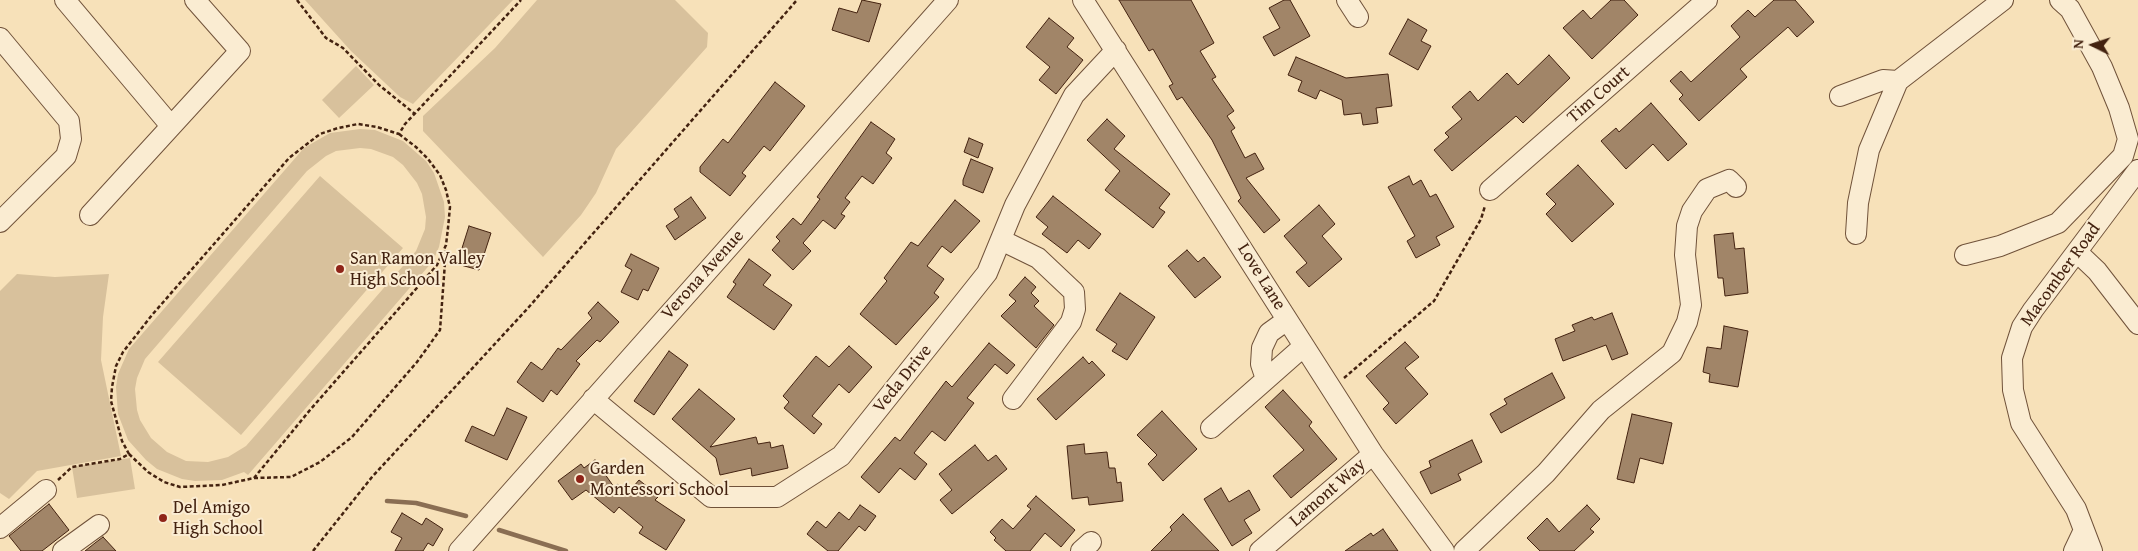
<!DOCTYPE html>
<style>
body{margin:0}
#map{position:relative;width:2138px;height:551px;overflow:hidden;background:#f7e1b9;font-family:"Gentium Book Plus",serif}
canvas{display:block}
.north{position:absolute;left:2068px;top:20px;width:50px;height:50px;-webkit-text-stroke:4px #faecd2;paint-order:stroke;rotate:274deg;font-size:14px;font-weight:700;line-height:20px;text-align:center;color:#432210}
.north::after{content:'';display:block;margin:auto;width:18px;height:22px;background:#432210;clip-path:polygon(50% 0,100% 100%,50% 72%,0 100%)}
</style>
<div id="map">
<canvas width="2138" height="551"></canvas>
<div class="north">N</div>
</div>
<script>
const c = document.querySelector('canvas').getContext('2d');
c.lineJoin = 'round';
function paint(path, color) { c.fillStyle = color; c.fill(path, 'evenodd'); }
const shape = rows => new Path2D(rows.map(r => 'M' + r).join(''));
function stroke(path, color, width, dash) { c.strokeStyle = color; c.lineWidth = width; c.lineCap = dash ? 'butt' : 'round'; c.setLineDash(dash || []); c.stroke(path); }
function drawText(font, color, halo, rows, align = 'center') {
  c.font = font + ' "Gentium Book Plus",serif'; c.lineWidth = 4; c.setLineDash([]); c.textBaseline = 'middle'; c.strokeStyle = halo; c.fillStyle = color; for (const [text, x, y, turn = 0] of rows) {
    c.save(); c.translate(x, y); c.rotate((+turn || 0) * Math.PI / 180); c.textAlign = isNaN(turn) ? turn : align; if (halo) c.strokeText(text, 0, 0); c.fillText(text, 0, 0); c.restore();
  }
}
const green = shape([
 [305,0,513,0,413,104,400,97,351,51],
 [537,0,675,0,708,33,707,47,616,149,596,193,581,215,543,257,423,131,423,116,495,48],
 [356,66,374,85,339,118,322,100],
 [360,129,375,130,403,141,426,161,434,173,444,202,445,217,439,247,433,261,248,475,244,472,222,480,195,481,182,479,157,469,146,460,128,440,118,414,116,387,118,374,129,349,304,148,330,133],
 [360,148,371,149,393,157,403,165,417,183,422,194,426,217,425,229,416,251,246,446,228,457,208,462,186,461,167,452,151,438,140,420,137,410,135,389,137,378,145,359,307,171,326,156,336,151],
 [320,176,403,248,241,435,158,362],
 [17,274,55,277,109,274,103,317,101,360,121,456,37,471,9,499,0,493,0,291],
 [130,458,135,489,77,498,72,467]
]);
const stream = shape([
 [387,501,416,503,466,516],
 [499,530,566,551]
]);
const building = shape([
 [862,0,881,4,869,42,832,30,839,8,857,13,862,0],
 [1119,0,1191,0,1214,43,1200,51,1216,77,1212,79,1234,111,1227,116,1235,128,1231,131,1245,158,1255,153,1264,169,1246,178,1280,220,1264,233,1238,201,1241,198,1212,140,1182,97,1177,100,1169,86,1173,84,1153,49,1149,51,1119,0],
 [1284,0,1290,0,1310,36,1274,56,1263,37,1280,28,1269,8,1284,0],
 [1611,0,1624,0,1638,15,1592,59,1563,28,1583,10,1591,19,1611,0],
 [1774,0,1795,0,1814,22,1797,37,1788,27,1740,69,1747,77,1699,121,1679,99,1683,95,1670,81,1681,71,1691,82,1740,37,1731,26,1748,10,1755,17,1774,0],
 [1049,18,1074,38,1067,47,1083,60,1056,94,1039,80,1050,67,1026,47,1049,18],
 [1408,19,1427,30,1421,41,1431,46,1418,70,1389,54,1408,19],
 [1549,55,1570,78,1523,123,1516,116,1452,171,1434,150,1449,137,1445,133,1462,119,1452,107,1470,91,1478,101,1507,73,1518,85,1549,55],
 [1296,57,1346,78,1388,74,1392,106,1376,108,1378,123,1363,125,1361,113,1344,115,1342,100,1320,90,1316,99,1298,91,1302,81,1288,75,1296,57],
 [775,82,805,106,770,151,764,146,742,173,746,176,730,196,700,172,700,167,723,139,728,143,775,82],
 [1651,103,1687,144,1668,161,1653,144,1626,169,1601,141,1616,128,1619,132,1651,103],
 [1107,119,1125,136,1114,149,1170,194,1159,208,1165,212,1153,228,1105,190,1120,171,1087,140,1107,119],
 [871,122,895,139,886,153,892,158,873,184,862,176,845,198,850,202,841,214,845,216,835,229,823,220,803,243,811,251,793,270,772,250,780,241,776,237,793,218,801,225,820,199,817,197,871,122],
 [969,138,983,144,978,158,964,152,969,138],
 [971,159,993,168,983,193,963,185,963,180,971,159],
 [1578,165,1614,204,1572,242,1546,214,1556,204,1546,194,1578,165],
 [1409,176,1413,185,1421,180,1430,197,1436,194,1454,227,1436,237,1440,245,1416,258,1407,241,1415,236,1388,187,1409,176],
 [1053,196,1101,234,1089,249,1078,240,1067,253,1042,234,1048,227,1036,217,1053,196],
 [691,197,706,218,675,240,666,226,679,217,674,209,691,197],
 [955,200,980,221,951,253,942,246,927,266,944,279,934,293,939,297,896,345,860,314,887,281,884,278,911,242,918,246,955,200],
 [1319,205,1335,224,1322,236,1342,259,1309,287,1296,272,1307,263,1284,236,1319,205],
 [469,226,491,233,479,270,457,264,469,226],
 [1733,233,1735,249,1744,248,1748,293,1725,296,1723,278,1718,278,1714,235,1733,233],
 [1187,250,1198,262,1204,257,1221,277,1195,298,1168,266,1187,250],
 [631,254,659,268,648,291,643,289,638,300,621,292,632,270,625,266,631,254],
 [749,259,771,275,763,285,792,305,774,330,727,297,736,284,733,282,749,259],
 [1025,277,1036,287,1031,293,1039,301,1034,306,1054,325,1036,348,1001,316,1016,301,1009,295,1025,277],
 [1120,293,1155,317,1127,360,1112,351,1117,344,1096,330,1120,293],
 [598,302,619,322,600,342,597,340,576,361,580,364,557,395,551,390,543,402,517,382,531,362,542,370,558,348,561,350,592,318,588,313,598,302],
 [1612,313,1628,354,1612,360,1606,345,1563,361,1555,339,1575,331,1572,325,1592,317,1594,320,1612,313],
 [1724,326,1748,331,1738,387,1709,382,1710,374,1703,372,1707,347,1721,349,1724,326],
 [1405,342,1419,357,1405,368,1428,394,1396,424,1383,409,1389,403,1366,376,1405,342],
 [989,343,1015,365,1007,374,995,364,967,398,974,403,945,441,932,431,914,453,927,464,915,480,900,468,879,493,861,477,895,437,900,441,946,381,952,387,989,343],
 [849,346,872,367,849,393,839,384,812,416,822,424,814,434,784,408,789,402,783,396,816,356,829,367,849,346],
 [669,351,688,365,654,415,634,401,669,351],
 [1083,357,1089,364,1092,361,1105,375,1056,420,1037,399,1083,357],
 [1552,373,1565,398,1501,433,1490,414,1507,404,1504,399,1552,373],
 [699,389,735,419,710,447,756,437,758,444,770,442,771,448,783,445,788,468,752,476,751,468,720,475,716,458,672,419,699,389],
 [1283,390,1312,422,1309,426,1337,459,1291,498,1273,476,1304,450,1265,407,1283,390],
 [507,408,527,417,507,460,465,441,472,426,494,436,507,408],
 [1162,411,1197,449,1163,481,1148,464,1157,455,1137,435,1162,411],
 [1632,414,1672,423,1663,464,1640,458,1634,483,1617,479,1632,414],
 [1472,440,1482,462,1458,474,1461,480,1431,494,1420,472,1431,467,1429,461,1472,440],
 [1084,444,1085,454,1107,452,1109,468,1115,468,1117,483,1121,482,1123,501,1089,505,1088,497,1072,499,1067,446,1084,444],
 [975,445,988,461,996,455,1007,469,952,514,940,500,952,490,939,474,975,445],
 [595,460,614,487,617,484,628,493,639,480,659,496,655,500,685,520,666,550,639,533,643,527,619,507,614,513,586,490,572,500,558,481,581,464,584,468,595,460],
 [1221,488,1229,502,1249,490,1260,510,1244,520,1252,533,1232,546,1204,499,1221,488],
 [1036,496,1075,530,1061,547,1045,533,1030,551,1006,551,994,540,996,538,990,532,1002,519,1013,529,1031,509,1027,506,1036,496],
 [49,504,69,530,42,551,21,551,9,536,49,504],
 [860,505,876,516,865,531,859,526,838,551,828,551,807,534,817,521,826,528,839,512,849,520,860,505],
 [1587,505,1600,519,1590,529,1594,532,1574,551,1540,551,1527,538,1547,518,1559,532,1587,505],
 [402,513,422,525,426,518,443,529,433,546,428,543,423,551,395,551,402,538,391,532,402,513],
 [1183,514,1219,551,1151,551,1172,530,1170,527,1183,514],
 [1383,529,1398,551,1345,551,1371,533,1373,536,1383,529],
 [103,537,116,551,85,551,95,543,103,537]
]);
const path = shape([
 [297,0,326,38,343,48,379,85,415,114],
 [1344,378,1434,301,1481,219,1485,206],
 [129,454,148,472,164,482,180,487,222,485,254,478,310,410,437,265,446,245,448,228,450,207,446,190,440,175,428,159,416,147,399,134],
 [254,478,291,477,320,462,352,437,417,362,440,330,446,249],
 [58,480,72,467,120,459,129,454,122,441,111,401,112,387,116,366,123,352,152,315,289,158,320,134,338,128,358,124,377,127,399,134,405,124,521,0],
 [313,551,372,477,528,308,797,0]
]);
const minor = shape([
 [65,0,171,126],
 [1083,0,1373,454,1444,551],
 [1347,0,1358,17],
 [0,38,69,121,71,139,66,156,0,222],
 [1840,96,1883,80,1898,81],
 [1490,190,1707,0],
 [90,215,240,51,195,0],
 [1856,234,1858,203,1869,150,1898,81,2003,0],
 [1001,240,1038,258,1074,292,1075,309,1071,322,1013,399],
 [2077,252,2097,271,2138,324],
 [1965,255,2000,246,2058,223,2123,156,2128,139,2119,108,2102,67,2070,9,2060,0],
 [1266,379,1261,364,1262,348,1269,333,1287,320],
 [593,399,711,497,777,497,841,456,987,273,1015,205,1074,95,1116,50],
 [1211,428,1304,346],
 [0,528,46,490],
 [63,551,99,525],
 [459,551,948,0],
 [1081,551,1091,542],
 [1260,551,1373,454],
 [1464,551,1546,473,1601,410,1672,353,1687,322,1691,305,1685,255,1687,226,1692,211,1707,189,1729,180,1736,187],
 [2074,551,2084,530],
 [2092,551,2076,509,2021,423,2013,390,2012,358,2022,327,2033,310,2138,170]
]);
const markers = [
 [340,269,5,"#8f2418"],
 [580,479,5,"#8f2418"],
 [163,518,5,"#8f2418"]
];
const streetNames = [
 ["Tim Court",1599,95,-41],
 ["Verona Avenue",703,275,-48],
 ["Macomber Road",2061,275,-54],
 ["Love Lane",1261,277,58],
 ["Veda Drive",903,379,-51],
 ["Lamont Way",1328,493,-41]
];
const poiNames = [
 ["San Ramon Valley",350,259],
 ["High School",350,280],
 ["Garden",590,469],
 ["Montessori School",590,490],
 ["Del Amigo",173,508],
 ["High School",173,529]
];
paint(green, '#d8c19c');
stroke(stream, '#8a6e53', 4.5);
paint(building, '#a18568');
stroke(building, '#432210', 1);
stroke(minor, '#70523a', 22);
stroke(path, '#432210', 2.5, [4, 2.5]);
stroke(minor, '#faecd2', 20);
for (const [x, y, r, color] of markers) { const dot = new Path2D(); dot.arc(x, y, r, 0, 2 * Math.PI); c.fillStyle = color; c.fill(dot); stroke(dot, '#faecd2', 2); }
drawText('18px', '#432210', '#faecd2', streetNames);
drawText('18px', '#432210', '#faecd2', poiNames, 'left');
</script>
